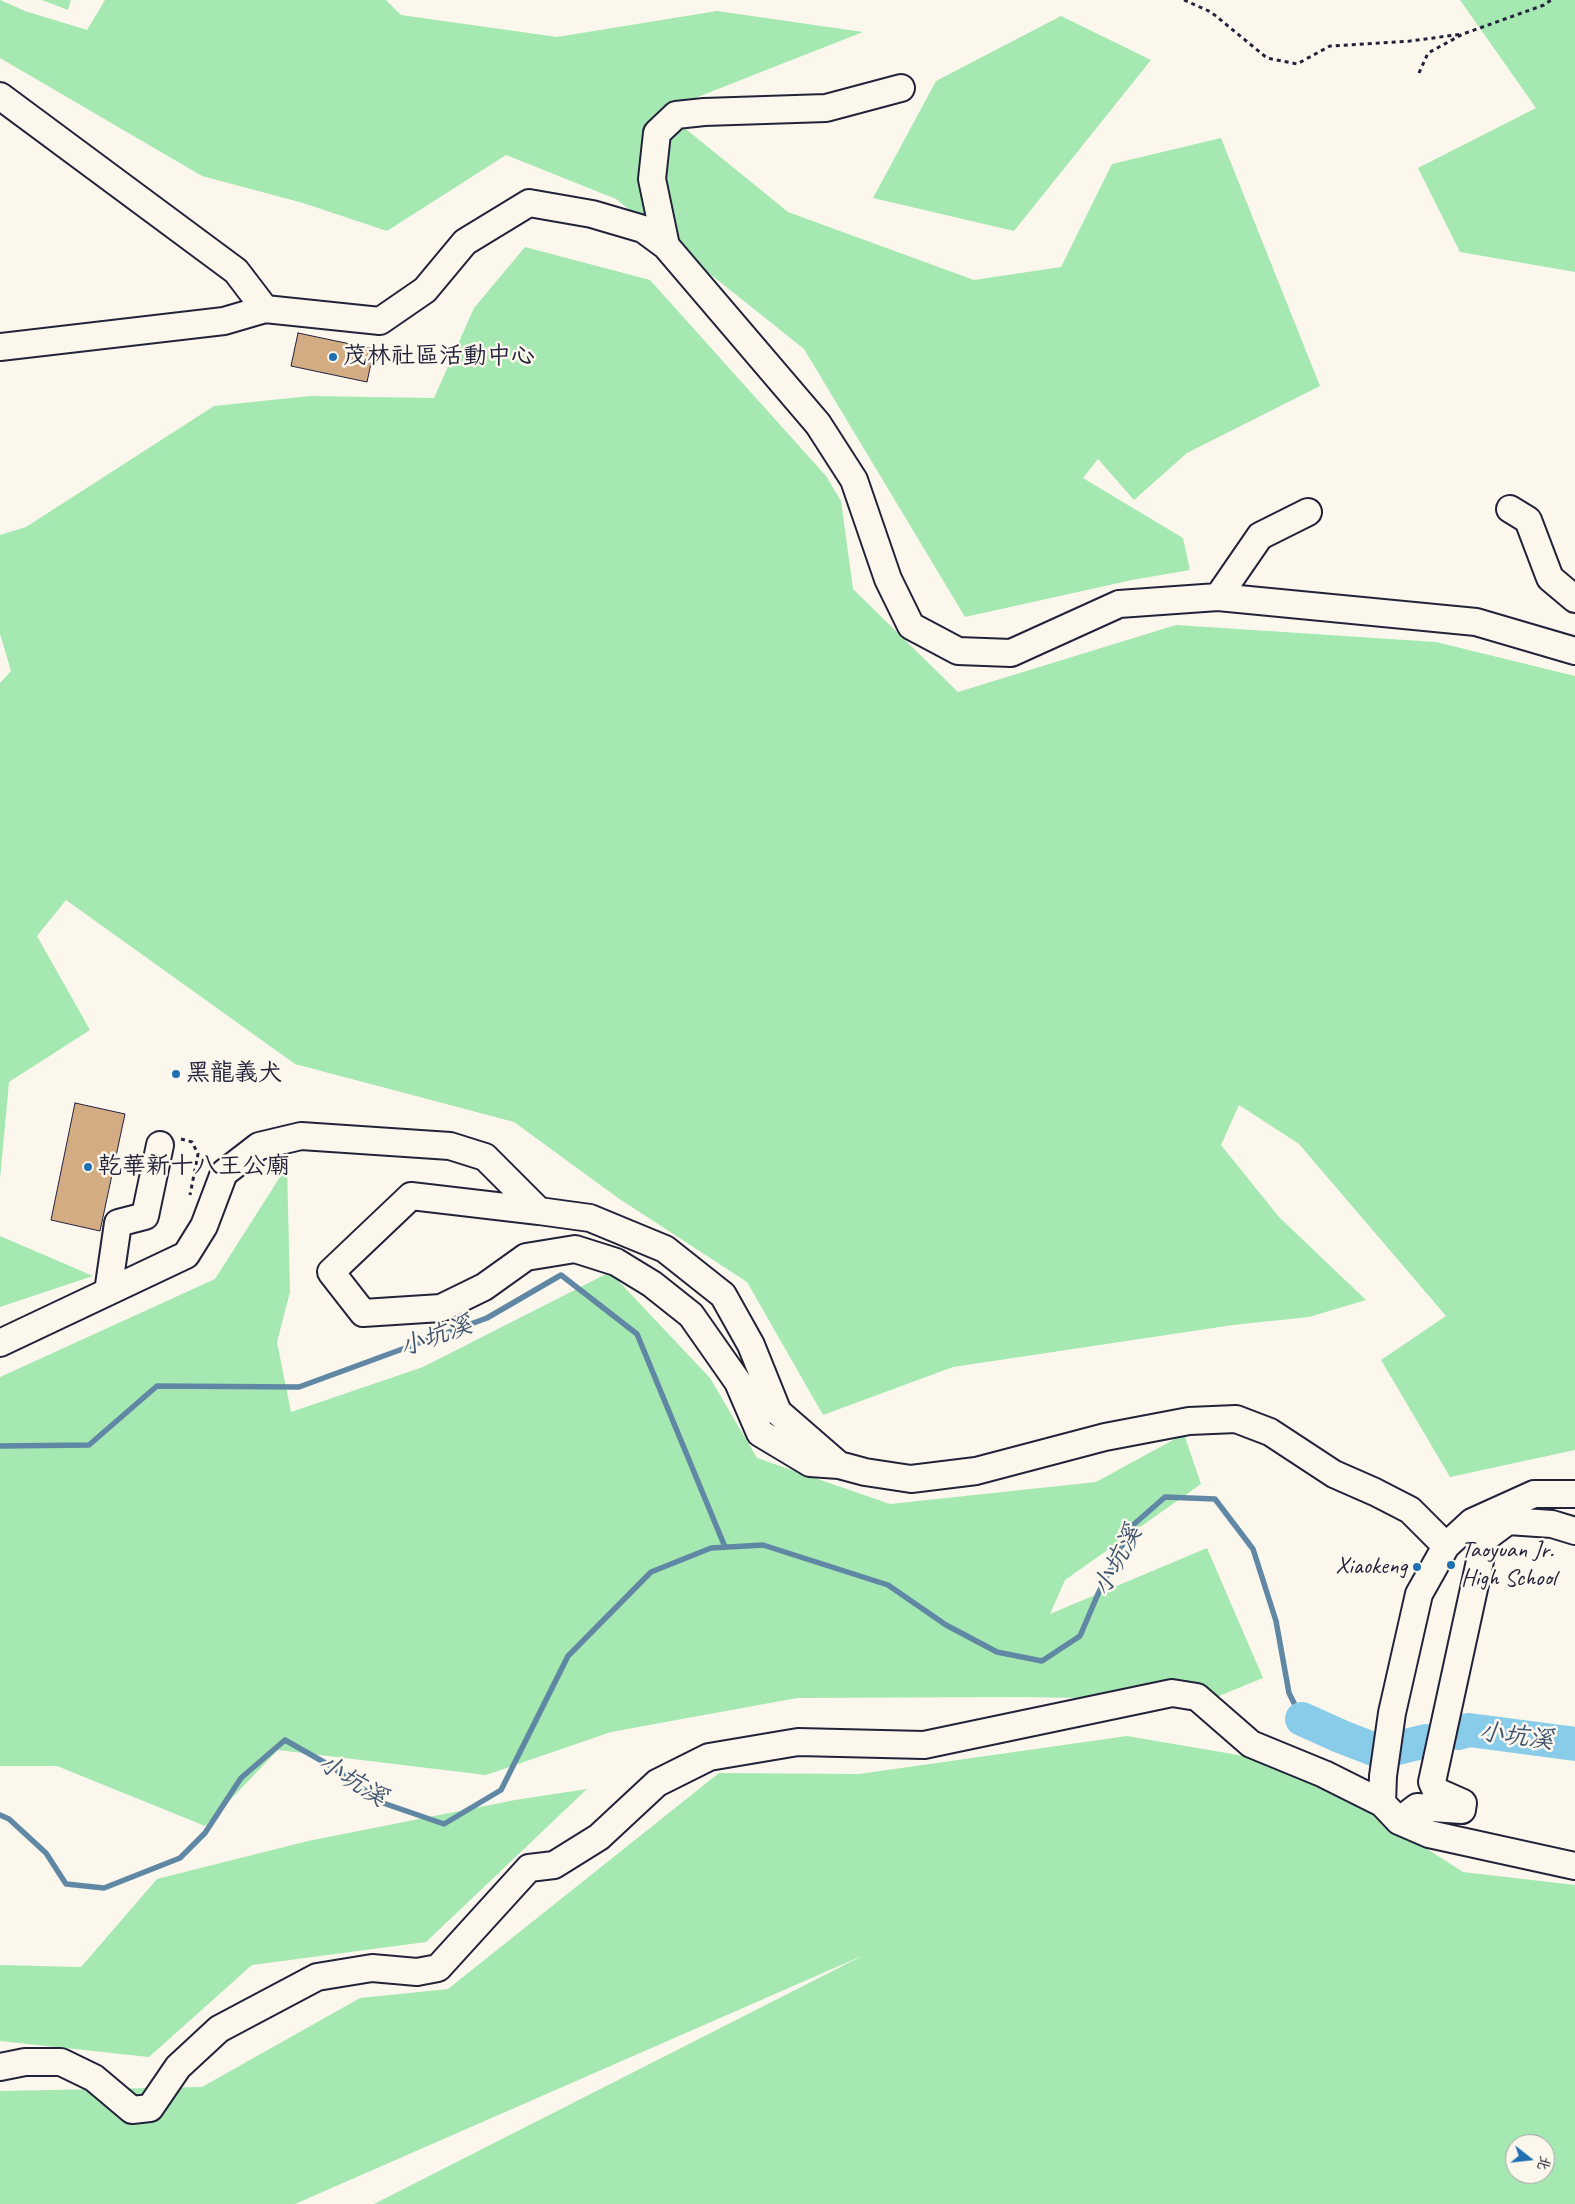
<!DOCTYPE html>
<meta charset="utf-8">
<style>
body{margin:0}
#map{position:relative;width:1575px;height:2204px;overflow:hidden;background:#fbf7ec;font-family:Caveat,"LXGW WenKai TC",sans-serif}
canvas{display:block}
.north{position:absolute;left:1505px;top:2134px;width:50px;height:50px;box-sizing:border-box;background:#fbf7ec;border:1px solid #a4a2a5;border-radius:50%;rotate:106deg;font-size:14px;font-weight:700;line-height:20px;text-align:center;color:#22223b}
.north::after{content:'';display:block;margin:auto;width:18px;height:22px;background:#1f6fb2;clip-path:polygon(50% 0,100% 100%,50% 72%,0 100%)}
</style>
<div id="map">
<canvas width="1575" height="2204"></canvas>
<div class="north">北</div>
</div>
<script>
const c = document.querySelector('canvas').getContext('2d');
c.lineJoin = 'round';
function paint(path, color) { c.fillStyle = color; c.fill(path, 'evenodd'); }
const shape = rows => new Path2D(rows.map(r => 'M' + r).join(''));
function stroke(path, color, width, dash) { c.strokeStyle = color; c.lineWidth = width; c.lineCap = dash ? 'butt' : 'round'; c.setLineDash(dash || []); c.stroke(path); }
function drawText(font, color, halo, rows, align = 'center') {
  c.font = font + ' Caveat,"LXGW WenKai TC",sans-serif'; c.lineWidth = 5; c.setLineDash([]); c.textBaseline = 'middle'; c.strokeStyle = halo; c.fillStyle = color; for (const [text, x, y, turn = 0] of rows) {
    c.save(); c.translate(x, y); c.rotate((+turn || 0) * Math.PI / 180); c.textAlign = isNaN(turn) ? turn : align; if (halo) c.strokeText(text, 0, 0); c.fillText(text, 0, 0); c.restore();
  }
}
const green = shape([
 [0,0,25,11,87,30,105,0,386,0,401,15,557,37,717,11,863,32,695,98,676,121,788,212,974,280,1061,267,1112,164,1221,138,1320,386,1187,453,1134,500,1098,459,1083,478,1183,538,1190,570,1132,580,965,617,804,349,616,199,506,155,387,231,303,203,202,176,0,58],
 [42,0,71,0,68,10],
 [1460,0,1575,0,1575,272,1460,252,1418,168,1536,108],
 [1061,16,1151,60,1014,231,873,198,936,81],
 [525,247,650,280,826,476,841,501,853,589,958,692,1176,625,1436,642,1575,676,1575,1450,1450,1477,1381,1360,1446,1316,1299,1144,1239,1105,1221,1145,1279,1217,1366,1300,1309,1317,1233,1325,953,1367,823,1415,747,1282,618,1198,514,1122,295,1064,66,900,37,936,90,1030,9,1082,0,1179,0,683,11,671,0,634,0,535,26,527,214,406,310,396,434,398,474,308],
 [287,1166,290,1292,277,1342,291,1412,423,1367,610,1272,710,1378,757,1458,890,1504,1096,1482,1184,1434,1201,1484,1065,1580,1050,1614,1207,1548,1263,1678,1209,1700,1017,1697,797,1698,611,1732,486,1775,278,1750,205,1826,57,1766,0,1766,0,1377,215,1279],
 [0,1236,93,1276,0,1307],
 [1127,1736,1297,1765,1463,1872,1575,1885,1575,2204,374,2204,864,1955,295,2204,0,2204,0,2091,202,2087,360,1998,448,1989,719,1773,859,1774],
 [1515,2144,1545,2144,1545,2174,1515,2174],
 [587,1789,426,1942,252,1965,149,2057,0,2041,0,1965,81,1967,157,1879,308,1841,515,1800]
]);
const stream = shape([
 [0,1446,89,1445,157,1386,299,1387,487,1318,561,1275,637,1334,725,1547],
 [0,1815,9,1819,46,1853,66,1884,104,1888,180,1858,205,1833,241,1778,285,1740,329,1765,383,1803,444,1824,501,1790,568,1656,651,1572,711,1548,763,1545,888,1585,946,1625,997,1652,1042,1661,1080,1636,1098,1594,1132,1526,1165,1497,1215,1499,1253,1549,1276,1621,1289,1693,1302,1719]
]);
const river = shape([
 [1302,1719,1342,1737,1381,1752,1426,1741],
 [1458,1733,1469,1730,1575,1744]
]);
const building = shape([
 [298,333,374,349,367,382,291,366,298,333],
 [75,1103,125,1114,100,1231,51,1220,75,1103]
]);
const path = shape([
 [1184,0,1211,12,1267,58,1297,64,1330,46,1410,41,1463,34],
 [1419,73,1428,53,1463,34,1544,5,1551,0],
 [181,1139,192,1142,198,1154,190,1195]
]);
const minor = shape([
 [0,96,236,271,265,309],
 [666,246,652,179,657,133,676,115,704,112,826,108,901,88],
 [0,347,224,321,265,309,380,321,425,290,465,242,529,203,592,214,643,229,666,246,818,424,854,480,888,579,911,626,958,651,1011,653,1119,604,1218,597,1476,622,1575,651],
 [1510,509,1528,520,1550,578,1575,599],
 [1218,597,1260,536,1308,512],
 [539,1211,411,1196,331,1272,363,1313,441,1308,484,1287,526,1257,575,1249,616,1262,652,1284,691,1315,738,1382,760,1433,810,1463,839,1465],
 [108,1292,118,1223,145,1216,160,1145],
 [0,1343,186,1255,204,1226,224,1173,259,1146,301,1136,450,1146,485,1157,539,1211,590,1218,665,1249,723,1295,751,1345,778,1412,839,1465,865,1472,911,1479,976,1471,1105,1437,1189,1421,1236,1419,1270,1432,1334,1474,1375,1492,1410,1510,1446,1546,1472,1522,1534,1494,1575,1494],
 [1446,1546,1419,1594,1392,1713,1383,1776,1382,1803,1399,1821,1429,1834,1575,1866],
 [1399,1821,1417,1807,1462,1810,1463,1803,1436,1791,1432,1782,1485,1538,1508,1521,1552,1524,1575,1531],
 [0,2067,25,2062,61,2062,94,2078,132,2110,150,2108,178,2067,219,2029,317,1977,372,1968,417,1972,438,1968,529,1868,554,1865,599,1837,657,1783,709,1757,798,1742,924,1745,1172,1693,1197,1697,1251,1744,1324,1774,1382,1803]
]);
const markers = [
 [333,357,5,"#1f6fb2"],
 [176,1074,5,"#1f6fb2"],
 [88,1167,5,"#1f6fb2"],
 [1451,1565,5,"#1f6fb2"],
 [1417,1567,5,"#1f6fb2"]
];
const poiNames = [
 ["茂林社區活動中心",343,357],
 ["黑龍義犬",186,1074],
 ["乾華新十八王公廟",98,1167],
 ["Taoyuan Jr.",1461,1551],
 ["High School",1461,1579],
 ["Xiaokeng",1407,1567,"right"]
];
const waterNames = [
 ["小坑溪",436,1337,-20],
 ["小坑溪",1118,1561,-62],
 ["小坑溪",1516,1737,7],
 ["小坑溪",352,1781,32]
];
paint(green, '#a5e8b2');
stroke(stream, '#6088a4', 5.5);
stroke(river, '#89ccea', 34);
paint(building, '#d3ac84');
stroke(building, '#22223b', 1);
stroke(minor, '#22223b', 30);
stroke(path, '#22223b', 3, [4, 4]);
stroke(minor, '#fbf7ec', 26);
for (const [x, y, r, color] of markers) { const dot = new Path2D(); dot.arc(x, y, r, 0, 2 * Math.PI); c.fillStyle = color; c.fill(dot); stroke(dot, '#fbf7ec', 2); }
drawText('24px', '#22223b', '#fbf7ec', poiNames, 'left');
drawText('italic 25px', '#415570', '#fbf7ec', waterNames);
</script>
